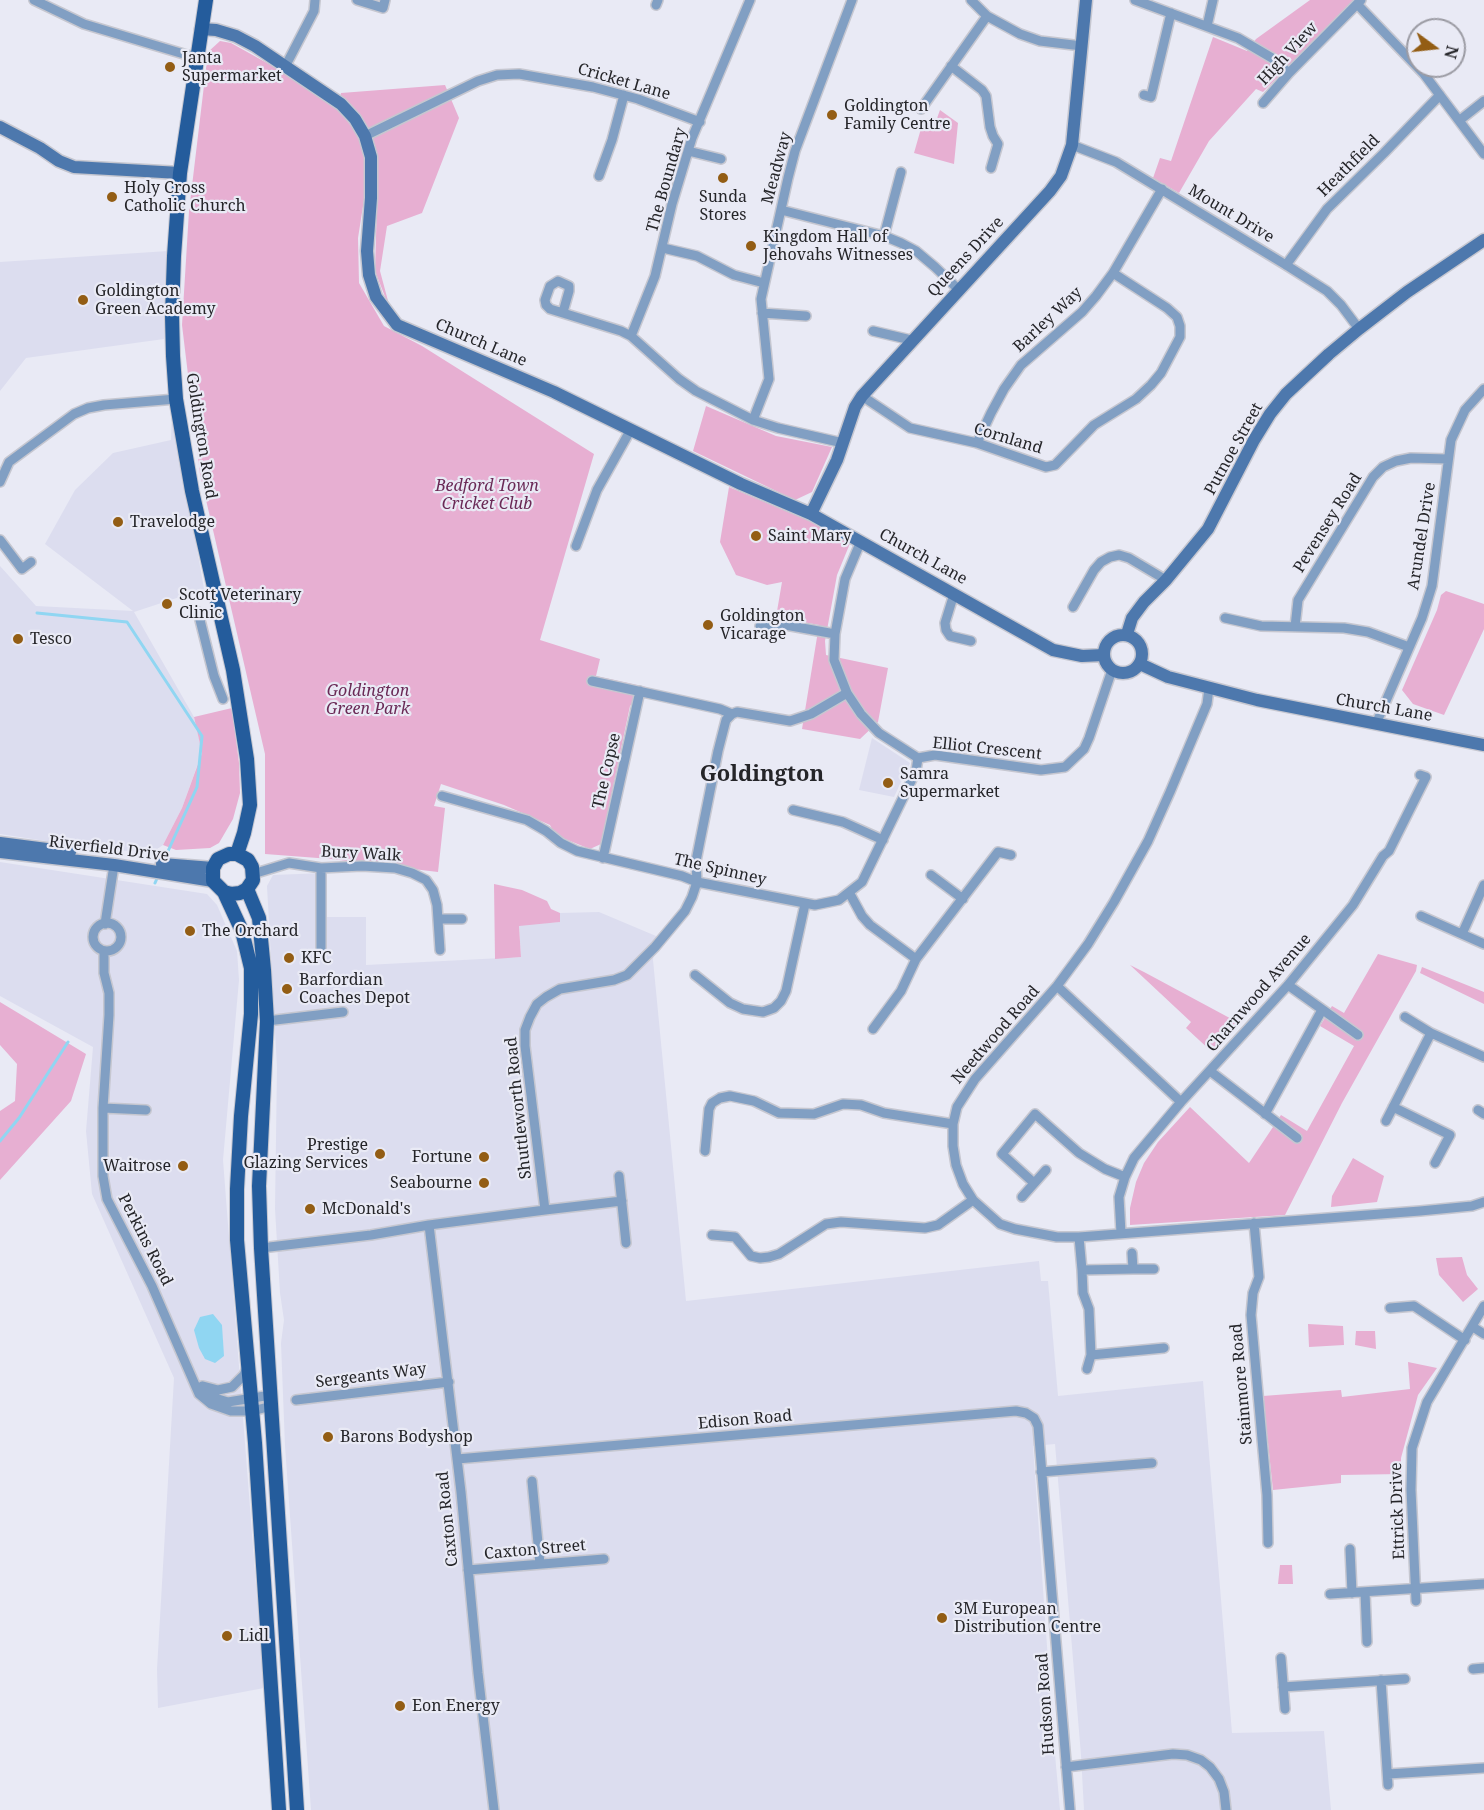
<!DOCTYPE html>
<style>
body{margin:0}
#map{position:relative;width:1484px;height:1810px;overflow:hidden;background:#e9eaf5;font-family:"Noto Serif",serif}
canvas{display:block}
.north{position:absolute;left:1406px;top:18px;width:60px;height:60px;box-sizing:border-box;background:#e9eaf5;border:2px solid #9b9ba3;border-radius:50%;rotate:105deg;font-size:16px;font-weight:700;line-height:24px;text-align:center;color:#252529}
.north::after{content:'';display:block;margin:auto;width:21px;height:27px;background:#935d14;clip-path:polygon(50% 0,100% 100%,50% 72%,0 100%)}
</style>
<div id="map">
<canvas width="1484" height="1810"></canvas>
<div class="north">N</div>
</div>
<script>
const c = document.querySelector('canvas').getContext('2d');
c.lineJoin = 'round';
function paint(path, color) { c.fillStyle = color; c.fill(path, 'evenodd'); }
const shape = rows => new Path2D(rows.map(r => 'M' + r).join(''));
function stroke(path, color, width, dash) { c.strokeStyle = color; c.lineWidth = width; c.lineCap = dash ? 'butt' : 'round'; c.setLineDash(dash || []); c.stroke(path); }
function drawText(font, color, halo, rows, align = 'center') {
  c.font = font + ' "Noto Serif",serif'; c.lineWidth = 4.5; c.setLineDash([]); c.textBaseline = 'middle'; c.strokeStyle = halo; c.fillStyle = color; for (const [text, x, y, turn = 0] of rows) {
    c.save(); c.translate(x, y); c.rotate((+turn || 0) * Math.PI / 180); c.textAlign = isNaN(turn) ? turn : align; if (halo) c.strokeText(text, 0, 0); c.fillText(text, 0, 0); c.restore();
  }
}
const built = shape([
 [168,251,164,339,26,358,0,391,0,262],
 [172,405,204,589,134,612,194,717,202,752,182,808,163,845,153,852,104,850,0,834,0,566,36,606,133,611,45,544,75,490,113,453,171,440],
 [872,738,910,763,894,797,859,790],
 [0,862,207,894,217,905,237,951,239,980,223,1160,264,1688,158,1708,157,1669,174,1378,92,1194,86,1131,93,1047,0,996],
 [324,873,326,917,366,917,366,965,521,957,519,925,559,922,560,913,599,912,656,936,653,960,686,1301,1039,1261,1041,1281,1048,1281,1058,1396,1203,1381,1232,1733,1324,1731,1331,1810,1084,1810,1081,1755,1055,1444,1033,1446,1053,1732,1060,1810,311,1810,285,1446,281,1343,284,1320,280,1293,275,1209,277,1067,267,886,273,875]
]);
const green = shape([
 [1310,0,1355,0,1263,92,1256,89,1209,141,1179,193,1153,178,1160,158,1171,161,1213,37,1247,51,1256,39],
 [220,41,231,43,276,68,338,109,358,135,365,161,366,187,358,238,359,283,384,326,422,346,594,454,540,640,600,659,596,676,646,687,630,706,601,844,590,849,555,835,550,825,504,805,441,784,434,806,445,808,438,872,331,859,265,854,265,754,200,474,182,325,189,211,208,52],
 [445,85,459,118,422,213,387,226,380,271,391,312,375,271,378,168,374,149,340,98,341,93],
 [940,110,958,123,954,164,914,153,924,118,936,121],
 [706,406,776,436,832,447,812,492,795,500,693,451],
 [729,487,817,524,851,541,837,575,825,641,826,655,888,668,878,722,860,739,802,729,819,625,776,617,782,582,767,585,736,575,720,542],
 [1446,591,1484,604,1484,629,1444,715,1413,704,1402,690,1437,610,1441,595],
 [232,708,239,763,240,793,233,819,219,843,210,848,176,850,163,845,182,808,202,753,194,717],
 [494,884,522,890,547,901,551,909,560,913,560,922,519,926,521,957,495,959],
 [1378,954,1417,965,1416,971,1342,1103,1285,1215,1130,1225,1130,1208,1136,1182,1144,1163,1158,1142,1190,1107,1249,1163,1281,1115,1307,1131,1354,1046,1320,1026,1332,1006,1344,1013],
 [1130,965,1144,972,1239,1023,1212,1052,1186,1028,1191,1022],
 [1422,967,1484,992,1484,1004,1420,973],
 [0,1002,86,1054,71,1101,0,1180,0,1111,15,1101,17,1064,0,1045],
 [1353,1158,1384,1176,1377,1202,1331,1207,1332,1196],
 [1462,1257,1467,1275,1478,1289,1463,1302,1439,1275,1436,1258],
 [1308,1324,1343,1326,1344,1345,1309,1347],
 [1356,1331,1375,1331,1376,1349,1355,1345],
 [1408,1362,1437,1368,1418,1395,1401,1458,1401,1474,1341,1475,1341,1483,1273,1490,1263,1396,1341,1390,1342,1397,1410,1389],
 [1280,1565,1292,1565,1293,1584,1278,1584]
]);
const water = shape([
 [213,1314,222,1325,224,1356,215,1363,205,1359,199,1348,194,1330,200,1317]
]);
const stream = shape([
 [37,613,127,622,202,736,197,787,164,860],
 [155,883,159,874],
 [0,1141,19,1118,68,1042]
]);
const street = shape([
 [34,0,84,24,197,58],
 [357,0,383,8,385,0],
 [971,0,987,16,1020,34,1040,41,1082,46],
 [1135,0,1238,38,1272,58,1289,73],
 [1357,4,1424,74,1484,154],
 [656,5,658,0],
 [1207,26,1213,0],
 [951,66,982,90,986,96,990,127,993,136,998,144,991,168],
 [285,67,314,11,315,0],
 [1144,95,1151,97,1171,13],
 [1263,103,1289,73,1361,0],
 [921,109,987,16],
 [1460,120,1484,101],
 [365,136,478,81,497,75,519,74,593,87,638,99,700,122],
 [1072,145,1116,162,1286,265,1327,291,1341,305,1359,329],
 [688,151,721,159],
 [599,176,612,140,624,95],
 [781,210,884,236,901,243,916,251,935,267,959,290],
 [884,236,901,172],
 [663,248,697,256,734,275,764,283],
 [1286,265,1327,209,1384,153,1440,95],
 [563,312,569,291,569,286,558,281,550,286,545,300,546,305,550,309,621,331,631,336,679,379,696,391,753,420,778,428,843,443],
 [762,313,806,316],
 [873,331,911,340],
 [631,336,655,276,672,204,692,138,750,0],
 [862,396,910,428,977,443,1046,467,1055,465,1094,425,1136,399,1151,385,1161,373,1180,337,1180,326,1177,317,1167,308,1113,273],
 [753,420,769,379,761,299,788,178,795,151,852,0],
 [977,443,991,413,1004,389,1021,365,1082,312,1096,296,1113,273,1162,189],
 [0,482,9,462,74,414,88,408,104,405,176,399],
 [0,540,22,569,31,562],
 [861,541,845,579,835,634,834,660,847,693,861,714,879,733,918,758,935,755,1041,770,1065,767,1084,749,1089,738,1112,670],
 [576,546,597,490,630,431],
 [954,594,945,623,946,630,950,636,971,641],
 [1073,607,1094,570,1101,562,1110,557,1119,555,1129,558,1166,580],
 [198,612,214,676,223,699],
 [1225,618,1261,626,1344,628,1368,632,1409,647],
 [760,626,780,624,835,634],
 [1295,627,1298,600,1373,477,1383,467,1396,461,1411,458,1448,459],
 [592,681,720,709,732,714],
 [1209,688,1207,704,1170,792,1148,841,1114,902,1088,944,1057,986,975,1079,957,1107,953,1124,953,1146,956,1165,963,1184,973,1200,1000,1224,1015,1229,1057,1237,1079,1237,1420,1211,1472,1206,1484,1202],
 [1376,724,1422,618,1432,586,1451,440,1465,410,1484,389],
 [442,796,527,820,546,831,561,843,577,851,682,876,697,882,815,905,839,900,862,882,916,771,918,758],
 [793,810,843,822,883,840],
 [998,852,1011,855],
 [603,858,640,691],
 [321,868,321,952],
 [253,874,289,863,321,868,362,866,395,868,412,873,426,880,433,890,437,905,440,950],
 [931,875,963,899],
 [850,894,862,916,870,925,916,959],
 [1421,916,1484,944],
 [438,919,462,919],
 '93 937a14 14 0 1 1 28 0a14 14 0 1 1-28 0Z',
 [105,924,114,865],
 [1462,934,1484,885],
 [104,951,104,973,109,993,109,1015,103,1108,146,1110],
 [695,975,730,1003,743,1009,763,1012,774,1008,781,1001,786,991,805,904],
 [1288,985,1358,1035],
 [1057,986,1181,1102],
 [1405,1017,1431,1033,1484,1057],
 [267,1021,343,1012],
 [873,1029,901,991,916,959,998,852],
 [1210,1071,1297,1138],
 [1393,1107,1450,1135,1435,1163],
 [103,1108,103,1176,107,1199,152,1286,199,1394,211,1404,231,1411,252,1411,272,1406],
 [1478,1110,1484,1114],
 [1265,1114,1322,1010],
 [1386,1121,1431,1033],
 [705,1151,709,1109,712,1103,720,1098,730,1096,754,1101,779,1113,814,1114,843,1104,861,1105,884,1113,953,1124],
 [619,1176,626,1243],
 [1034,1183,1002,1154,1035,1114,1079,1153,1105,1169,1125,1177],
 [1022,1197,1046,1170],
 [545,1210,525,1046,525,1030,530,1017,537,1004,546,997,560,989,614,980,627,975,655,947,685,911,692,897,697,882,696,861,718,751,726,720,732,714,737,712,790,721,811,714,847,693],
 [1254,1223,1259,1277,1253,1293,1251,1315,1267,1495,1268,1543],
 [429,1225,461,1492,478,1673,494,1810],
 [1121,1233,1119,1197,1125,1177,1134,1158,1181,1102,1288,985,1353,905,1383,856,1389,851,1426,777,1420,775],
 [712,1235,735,1237,751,1256,760,1258,769,1257,779,1254,826,1224,841,1222,925,1228,938,1225,973,1200],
 [1079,1237,1082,1270,1133,1269,1132,1253],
 [261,1248,371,1235,429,1225,545,1210,622,1201],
 [1133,1269,1154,1269],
 [1082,1270,1083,1293,1089,1309,1091,1355,1164,1348],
 [1390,1308,1414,1306,1465,1340],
 [1473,1327,1484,1334],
 [1087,1369,1091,1355],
 [202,1386,215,1398,228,1402,271,1395],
 [203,1386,218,1390,232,1387,244,1375,247,1368],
 [296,1400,449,1382],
 [457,1459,1016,1411,1026,1413,1034,1418,1038,1426,1070,1810],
 [1041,1472,1152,1463],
 [532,1481,540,1564],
 [1350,1549,1352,1593],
 [468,1570,604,1559],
 [1365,1592,1367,1642],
 [1330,1594,1484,1584],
 [1416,1601,1411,1490,1412,1448,1427,1402,1484,1306],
 [1281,1658,1285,1709],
 [1473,1669,1484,1668],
 [1381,1680,1388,1785],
 [1283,1687,1405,1679],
 [1066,1767,1173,1754,1187,1755,1201,1760,1210,1767,1219,1779,1224,1792,1226,1810],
 [1388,1774,1484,1768]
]);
const secondary = shape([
 [201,29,216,30,236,36,255,46,341,104,355,119,365,136,371,157,371,198,367,251,369,275,376,297,397,325,554,392,741,484,811,514,1053,650,1082,656,1104,655],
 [0,127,40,148,59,161,74,167,180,173],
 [811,514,837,460,855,407,862,396,1050,191,1061,176,1072,145,1086,0],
 [1127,634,1132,618,1144,602,1166,580,1208,529,1254,440,1270,414,1286,394,1329,354,1359,329,1407,292,1484,240],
 '1104 654a19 19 0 1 1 38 0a19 19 0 1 1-38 0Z',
 [1140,664,1168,677,1257,700,1484,745],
 [0,843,70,852],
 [0,852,114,865,213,881],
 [162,864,213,868]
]);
const primary = shape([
 [206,0,180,173,174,256,172,315,173,356,176,399,192,491,233,670,247,759,250,805,244,833,237,854],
 [247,889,259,918,264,970,267,1021,259,1186,261,1248,297,1810],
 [224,892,231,894,240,893,247,889,253,880,252,867,248,860,237,854,229,854,218,859,213,868,213,881,224,892,242,931,251,968,251,1014,241,1116,237,1189,237,1240,255,1443,279,1810]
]);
const markers = [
 [170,67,6,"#935d14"],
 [832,115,6,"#935d14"],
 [723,178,6,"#935d14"],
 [112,197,6,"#935d14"],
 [751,246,6,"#935d14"],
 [83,300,6,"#935d14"],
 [118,522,6,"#935d14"],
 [756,536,6,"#935d14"],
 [167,604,6,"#935d14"],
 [708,625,6,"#935d14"],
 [18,639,6,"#935d14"],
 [888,783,6,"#935d14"],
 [190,931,6,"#935d14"],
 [289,958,6,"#935d14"],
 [287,989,6,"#935d14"],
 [380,1154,6,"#935d14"],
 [484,1157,6,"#935d14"],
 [183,1166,6,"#935d14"],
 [484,1183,6,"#935d14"],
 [310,1209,6,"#935d14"],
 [328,1437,6,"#935d14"],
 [942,1618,6,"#935d14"],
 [227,1636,6,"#935d14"],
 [400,1706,6,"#935d14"]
];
const streetNames = [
 ["High View",1288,54,-47],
 ["Cricket Lane",624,82,16],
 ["Heathfield",1349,166,-45],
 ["Meadway",777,168,-75],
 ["The Boundary",667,180,-74],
 ["Mount Drive",1231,214,31],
 ["Queens Drive",966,257,-47],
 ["Barley Way",1048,320,-43],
 ["Church Lane",481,343,23],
 ["Goldington Road",201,436,81],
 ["Cornland",1008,439,17],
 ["Putnoe Street",1234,449,-61],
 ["Pevensey Road",1328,523,-58],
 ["Arundel Drive",1422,536,-81],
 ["Church Lane",923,557,29],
 ["Church Lane",1384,708,10],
 ["Elliot Crescent",987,749,6],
 ["The Copse",607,771,-77],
 ["Riverfield Drive",109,849,7],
 ["Bury Walk",361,854,3],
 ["The Spinney",720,870,13],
 ["Charnwood Avenue",1259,993,-49],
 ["Needwood Road",996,1035,-49],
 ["Shuttleworth Road",519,1108,-96],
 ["Perkins Road",145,1240,63],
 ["Sergeants Way",371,1376,-7],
 ["Stainmore Road",1242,1384,-95],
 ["Edison Road",745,1420,-5],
 ["Ettrick Drive",1398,1511,-92],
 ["Caxton Road",448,1519,-96],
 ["Caxton Street",535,1550,-5],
 ["Hudson Road",1046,1704,-94]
];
const poiNames = [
 ["Janta",182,58],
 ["Supermarket",182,76],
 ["Goldington",844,106],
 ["Family Centre",844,124],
 ["Holy Cross",124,188],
 ["Catholic Church",124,206],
 ["Sunda",723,197,"center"],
 ["Stores",723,215,"center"],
 ["Kingdom Hall of",763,237],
 ["Jehovahs Witnesses",763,255],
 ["Goldington",95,291],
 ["Green Academy",95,309],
 ["Travelodge",130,522],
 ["Saint Mary",768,536],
 ["Scott Veterinary",179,595],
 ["Clinic",179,613],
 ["Goldington",720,616],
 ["Vicarage",720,634],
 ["Tesco",30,639],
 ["Samra",900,774],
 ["Supermarket",900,792],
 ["The Orchard",202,931],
 ["KFC",301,958],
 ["Barfordian",299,980],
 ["Coaches Depot",299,998],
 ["Prestige",368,1145,"right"],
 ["Glazing Services",368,1163,"right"],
 ["Fortune",472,1157,"right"],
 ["Waitrose",171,1166,"right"],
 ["Seabourne",472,1183,"right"],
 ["McDonald's",322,1209],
 ["Barons Bodyshop",340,1437],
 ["3M European",954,1609],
 ["Distribution Centre",954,1627],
 ["Lidl",239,1636],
 ["Eon Energy",412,1706]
];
const parkNames = [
 ["Bedford Town",487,486],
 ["Cricket Club",487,504],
 ["Goldington",368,691],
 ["Green Park",368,709]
];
const districtNames = [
 ["Goldington",762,775]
];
paint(built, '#dcddef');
paint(green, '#e7afd2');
paint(water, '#90d6f2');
stroke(stream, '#90d6f2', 3);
stroke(street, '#c6c7d0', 12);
stroke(secondary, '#c6c7d0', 15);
stroke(primary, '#c6c7d0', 16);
stroke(street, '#819fc3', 9);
stroke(secondary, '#4d78ad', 12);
stroke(primary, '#245c9c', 14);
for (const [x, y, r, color] of markers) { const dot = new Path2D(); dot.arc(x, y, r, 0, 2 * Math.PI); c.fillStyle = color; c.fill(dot); stroke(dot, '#e9eaf5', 2); }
drawText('16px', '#252529', '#e9eaf5', streetNames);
drawText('16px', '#252529', '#e9eaf5', poiNames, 'left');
drawText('italic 16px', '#6a2956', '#e9eaf5', parkNames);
drawText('bold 22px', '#252529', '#e9eaf5', districtNames);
</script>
